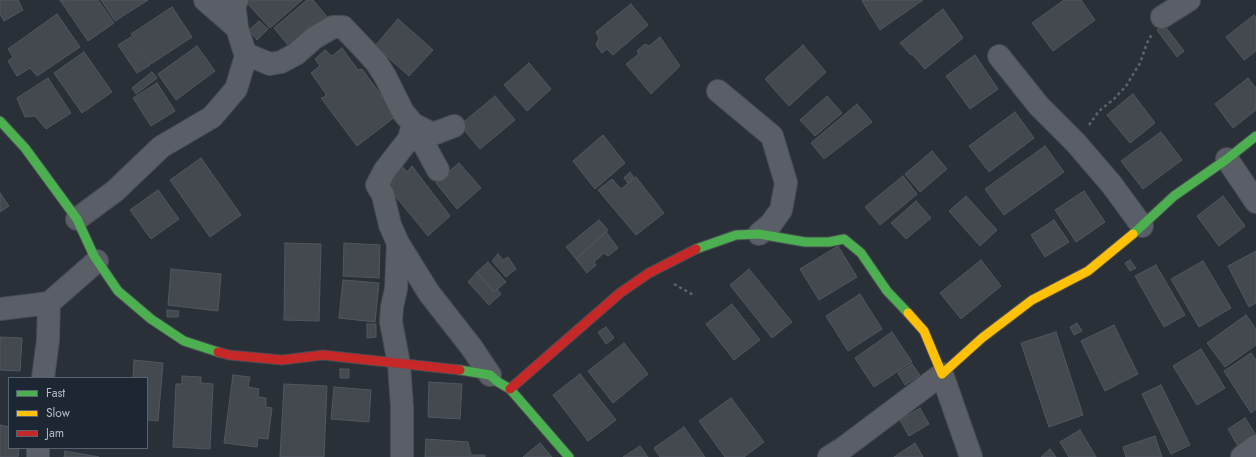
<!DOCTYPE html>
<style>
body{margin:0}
#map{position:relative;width:1256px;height:457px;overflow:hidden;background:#2a3038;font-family:Jost,sans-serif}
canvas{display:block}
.legend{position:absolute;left:8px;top:377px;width:140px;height:72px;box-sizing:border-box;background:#1d2633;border:1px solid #59626f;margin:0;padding:5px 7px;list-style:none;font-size:12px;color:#b4bcc9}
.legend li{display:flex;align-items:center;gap:8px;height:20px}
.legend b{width:20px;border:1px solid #59626f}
</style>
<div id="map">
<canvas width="1256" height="457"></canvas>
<ul class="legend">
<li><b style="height:5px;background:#4caf50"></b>Fast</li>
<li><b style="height:5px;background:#ffc107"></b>Slow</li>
<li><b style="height:5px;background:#c62828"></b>Jam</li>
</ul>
</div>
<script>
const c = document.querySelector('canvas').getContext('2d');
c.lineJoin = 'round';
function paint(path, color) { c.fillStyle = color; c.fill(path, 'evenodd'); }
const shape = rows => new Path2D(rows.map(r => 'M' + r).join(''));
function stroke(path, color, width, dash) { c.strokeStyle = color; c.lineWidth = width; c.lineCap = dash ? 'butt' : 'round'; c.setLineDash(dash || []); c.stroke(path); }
const building = shape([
 [0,0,18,0,23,10,4,21,0,14,0,0],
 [60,0,98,0,114,23,88,41,60,0],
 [101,0,148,0,115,21,101,0],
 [248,0,302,0,270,28,246,2,248,0],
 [307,0,313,0,329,19,292,50,274,28,307,0],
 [863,0,923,0,880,30,862,1,863,0],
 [1064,0,1081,0,1095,20,1053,51,1032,23,1064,0],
 [631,4,648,25,613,55,607,49,602,53,596,45,599,38,596,32,631,4],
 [172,7,192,37,151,64,131,34,172,7],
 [943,9,963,38,925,69,912,54,911,55,900,43,943,9],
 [57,14,80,47,37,76,30,68,17,76,8,61,13,57,8,49,57,14],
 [1254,15,1256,17,1256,51,1244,60,1226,37,1254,15],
 [398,19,433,50,409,76,375,46,398,19],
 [259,21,268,29,257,40,249,30,259,21],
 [1164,25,1184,51,1177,57,1157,30,1164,25],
 [131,37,150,65,137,73,118,45,131,37],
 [660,37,680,66,651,94,626,64,639,54,637,51,645,44,649,46,660,37],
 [803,45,826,72,789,106,765,79,803,45],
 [197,46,215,71,176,100,158,74,197,46],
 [342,48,358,70,362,69,396,116,357,146,321,98,325,97,326,94,311,73,320,66,315,59,325,50,332,56,342,48],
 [84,52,112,92,82,113,54,73,84,52],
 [975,55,998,89,970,109,946,76,975,55],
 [529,63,551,89,527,111,504,85,529,63],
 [152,72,157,78,136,94,132,88,152,72],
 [48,78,71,113,46,129,35,116,25,117,17,98,48,78],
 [1248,78,1256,88,1256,110,1233,128,1215,104,1248,78],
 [157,83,175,111,151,126,133,98,157,83],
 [1133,94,1155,123,1130,143,1107,115,1133,94],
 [495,96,515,120,480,149,460,125,495,96],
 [827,96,842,113,815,136,800,120,827,96],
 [857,104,872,122,824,159,811,143,857,104],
 [1015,112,1034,138,989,172,969,146,1015,112],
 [1161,132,1182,160,1143,189,1121,161,1161,132],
 [603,135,625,163,595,189,573,161,603,135],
 [1045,146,1064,172,1004,215,985,189,1045,146],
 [932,151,947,169,920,192,905,174,932,151],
 [201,158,241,215,210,237,170,180,201,158],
 [459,163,481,188,457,209,436,183,459,163],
 [401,165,407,172,412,166,450,216,428,236,388,187,395,180,390,175,401,165],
 [630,172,634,178,628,183,624,178,630,172],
 [903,176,917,194,880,225,865,207,903,176],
 [636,177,664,213,636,235,598,190,612,179,621,189,636,177],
 [158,190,179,219,151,239,130,210,158,190],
 [1084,191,1105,222,1076,242,1055,210,1084,191],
 [0,193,9,206,0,212,0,193],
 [966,196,997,230,980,246,949,211,966,196],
 [1223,196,1245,226,1219,246,1197,216,1223,196],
 [916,201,931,218,906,239,891,223,916,201],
 [599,220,608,230,576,259,566,247,599,220],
 [1054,220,1069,242,1045,257,1031,235,1054,220],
 [606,232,618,248,608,256,604,253,594,262,596,265,587,273,576,259,606,232],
 [285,243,321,244,319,321,284,320,285,243],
 [344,243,380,245,379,278,343,276,344,243],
 [838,246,857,277,819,300,800,269,838,246],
 [1256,251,1256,303,1249,307,1228,266,1256,251],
 [498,254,503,260,508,257,516,269,506,277,492,261,498,254],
 [981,260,1001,286,961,319,940,293,981,260],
 [1130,260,1136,268,1130,271,1125,263,1130,260],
 [1203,261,1231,308,1199,327,1171,279,1203,261],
 [488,262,506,282,494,292,477,272,488,262],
 [1156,265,1185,315,1164,327,1135,276,1156,265],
 [171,269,221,274,218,311,168,305,171,269],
 [749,269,792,322,772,338,730,285,749,269],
 [477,272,494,292,497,289,501,294,489,305,468,282,477,272],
 [343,280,379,283,375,322,339,318,343,280],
 [860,294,882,329,848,351,826,316,860,294],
 [732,304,760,340,734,360,706,324,732,304],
 [167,310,179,311,178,317,167,317,167,310],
 [1246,315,1256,329,1256,345,1225,367,1207,343,1246,315],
 [1077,323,1082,331,1074,335,1070,327,1077,323],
 [367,324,376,324,376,337,367,338,367,324],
 [1114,325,1138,374,1105,391,1081,341,1114,325],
 [606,327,614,338,606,344,598,332,606,327],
 [892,332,912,362,874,387,855,358,892,332],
 [1056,332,1083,415,1049,427,1021,343,1056,332],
 [0,337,22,338,20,371,0,370,0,337],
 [624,343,648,374,613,403,588,371,624,343],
 [1201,349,1225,388,1197,405,1173,366,1201,349],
 [1251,353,1256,360,1256,409,1251,413,1224,371,1251,353],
 [134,360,163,363,158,421,147,420,147,378,133,378,134,360],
 [912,364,920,375,905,385,898,373,912,364],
 [340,369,349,369,349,378,340,378,340,369],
 [580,374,616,420,588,441,553,395,580,374],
 [233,375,250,377,248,387,259,389,258,397,266,398,266,407,272,408,268,439,258,438,257,447,224,443,233,375],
 [182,376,201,377,201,383,213,384,210,449,173,447,176,384,182,384,182,376],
 [429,382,462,384,460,419,428,417,429,382],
 [284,384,327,386,324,457,280,457,284,384],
 [1161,385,1190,445,1171,454,1142,394,1161,385],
 [334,387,371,390,369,422,331,419,334,387],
 [731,398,764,442,744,457,725,457,699,421,731,398],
 [920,408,929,424,909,436,900,420,920,408],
 [1245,418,1256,435,1238,446,1228,429,1245,418],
 [0,425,9,427,9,448,19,448,18,457,0,457,0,425],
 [684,427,705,457,660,457,654,448,684,427],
 [1080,430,1096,457,1069,457,1060,442,1080,430],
 [1155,436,1162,457,1126,457,1123,447,1155,436],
 [426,439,468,442,471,455,485,455,485,457,425,457,426,439],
 [540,443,552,457,523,457,540,443],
 [915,443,923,457,894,457,915,443],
 [640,446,648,457,623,457,640,446],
 [1050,449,1056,457,1041,457,1050,449],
 [65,451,99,457,64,457,65,451]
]);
const path = shape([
 [1089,125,1099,111,1114,99,1126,86,1140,63,1147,43,1152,34],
 [674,284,695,296]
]);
const street = shape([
 [237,0,234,2,237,28],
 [1162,17,1189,0],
 [246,56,253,57,270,64,281,62,296,54,314,38,333,27,343,27,364,49,376,62,385,76,403,112,413,124,409,139,385,170,377,185,383,195,390,225,398,243,429,293,472,348,490,375],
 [999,56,1039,106,1076,143,1112,185,1142,226],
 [718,91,772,136,786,183,781,210,771,224,759,234],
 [1227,159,1256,202],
 [438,170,413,124,433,134,454,126],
 [77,219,115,191,161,147,212,117,236,89,246,56,237,28,205,0],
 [398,244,396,289,392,307,391,322,399,364,402,407,402,457],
 [0,309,49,303,97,261],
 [43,378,48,340,49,303],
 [38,448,38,457],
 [829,457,842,449,942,374,971,457],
 [1242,457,1256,446]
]);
const fast = shape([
 [0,121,25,148,77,219,94,256,118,291,151,319,184,341,218,352],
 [1133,234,1174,196,1227,159,1256,136],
 [696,249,736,235,759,234,805,242,829,242,844,239,861,253,887,291,908,313],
 [460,370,490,375,498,382,510,389,569,457]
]);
const slow = shape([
 [908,313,924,331,942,374,982,338,1032,300,1088,271,1133,234]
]);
const jam = shape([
 [218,352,229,355,282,360,323,355,460,370],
 [510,389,620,293,649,273,696,249]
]);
paint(building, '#444950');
stroke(building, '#52575f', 1);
stroke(street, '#484c53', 24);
stroke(fast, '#484c53', 11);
stroke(slow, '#484c53', 11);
stroke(jam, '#484c53', 11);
stroke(path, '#5d636a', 2.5, [3, 3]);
stroke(street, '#5a5e66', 22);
stroke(fast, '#4caf50', 9);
stroke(slow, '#ffc107', 9);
stroke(jam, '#c62828', 9);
</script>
